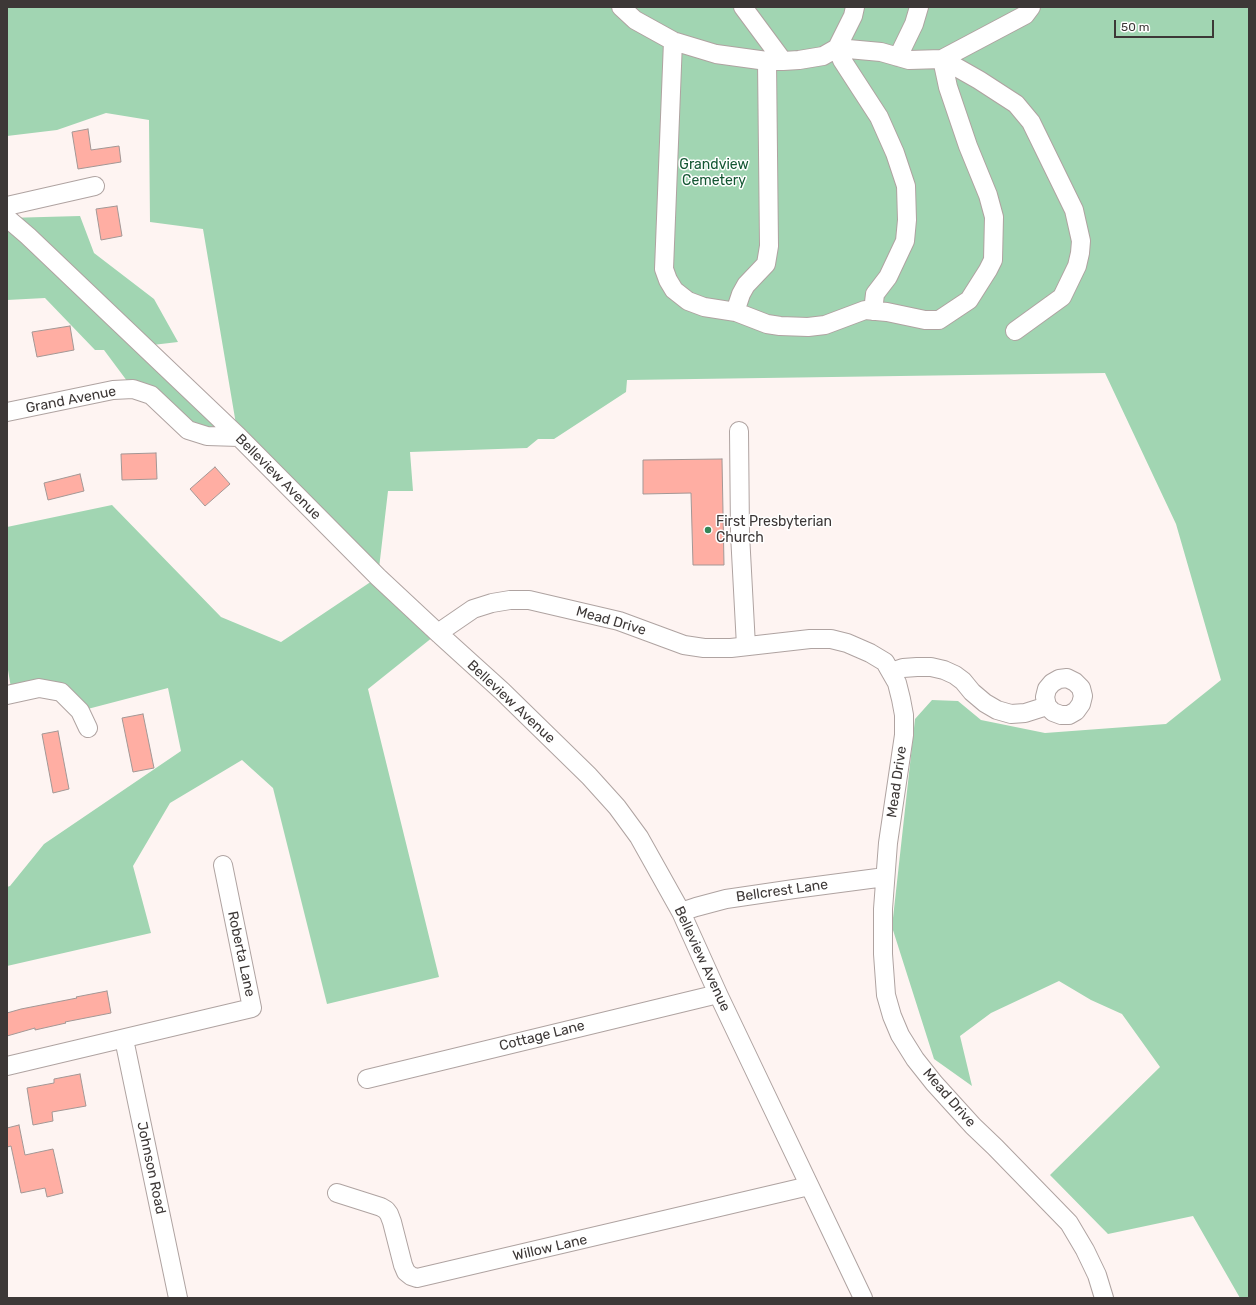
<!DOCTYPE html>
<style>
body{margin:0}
#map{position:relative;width:1256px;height:1305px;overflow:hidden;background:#fef4f2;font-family:Rubik,sans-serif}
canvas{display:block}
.frame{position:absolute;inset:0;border:8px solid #3d3837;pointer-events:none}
.scale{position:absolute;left:1114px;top:20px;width:100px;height:18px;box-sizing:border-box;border:2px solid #3d3837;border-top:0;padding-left:5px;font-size:12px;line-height:14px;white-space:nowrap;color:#3d3837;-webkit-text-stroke:3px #fff;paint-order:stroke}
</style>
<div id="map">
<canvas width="1256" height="1305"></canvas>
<div class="frame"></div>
<div class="scale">50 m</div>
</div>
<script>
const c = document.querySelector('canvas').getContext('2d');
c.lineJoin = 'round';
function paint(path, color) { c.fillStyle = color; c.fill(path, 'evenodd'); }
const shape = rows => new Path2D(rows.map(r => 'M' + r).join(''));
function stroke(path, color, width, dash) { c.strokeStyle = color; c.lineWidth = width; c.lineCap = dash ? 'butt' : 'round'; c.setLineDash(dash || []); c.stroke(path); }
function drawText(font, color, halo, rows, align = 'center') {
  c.font = font + ' Rubik,sans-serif'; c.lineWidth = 3; c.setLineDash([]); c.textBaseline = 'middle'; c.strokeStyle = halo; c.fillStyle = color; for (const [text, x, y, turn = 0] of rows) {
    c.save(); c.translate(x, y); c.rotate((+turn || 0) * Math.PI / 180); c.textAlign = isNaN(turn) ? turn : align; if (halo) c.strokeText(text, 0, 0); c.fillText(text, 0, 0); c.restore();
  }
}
const green = shape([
 [7,7,1249,7,1249,1298,1240,1298,1193,1216,1108,1234,1050,1175,1160,1067,1122,1014,1091,1000,1059,981,991,1013,960,1036,972,1086,934,1059,892,927,915,719,932,700,958,701,981,720,1045,733,1166,724,1221,680,1176,524,1105,373,627,380,626,392,554,439,538,439,527,448,410,452,413,491,388,491,378,577,438,633,368,689,439,977,327,1004,273,788,242,760,170,803,133,866,151,933,7,966,7,887,10,886,44,844,181,751,168,688,80,711,61,692,12,694,7,664,7,527,112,505,221,617,281,642,378,577,239,437,207,436,133,389,104,350,95,350,45,298,7,300,7,218,80,216,94,253,154,299,178,342,144,346,238,436,203,229,150,222,149,120,106,113,57,130,7,136]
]);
const building = shape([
 [88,129,91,150,119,146,121,162,78,169,72,132,88,129],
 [117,206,122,236,101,240,96,209,117,206],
 [70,326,74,350,37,357,32,332,70,326],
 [156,453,157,479,122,480,121,454,156,453],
 [722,459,724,565,693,565,691,493,643,494,643,460,722,459],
 [215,467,230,484,205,506,190,489,215,467],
 [80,474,84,491,48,500,44,483,80,474],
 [143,714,154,768,133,772,122,718,143,714],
 [58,731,69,789,53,793,42,734,58,731],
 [107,991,111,1013,65,1022,66,1023,35,1030,35,1028,7,1036,7,1013,21,1009,77,998,76,997,107,991],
 [80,1074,86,1106,52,1112,53,1121,33,1125,27,1088,54,1083,54,1079,80,1074],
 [19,1125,25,1155,53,1149,63,1193,47,1197,45,1188,21,1193,11,1146,7,1147,7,1128,19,1125]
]);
const minor = shape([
 [621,7,635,20,673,41,716,54,767,61,783,61,799,60,823,56,837,48],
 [743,7,783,61],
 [673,41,664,269,668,280,674,290,688,301,704,307,736,312,767,324,780,326,808,327,825,325,865,310,887,312,925,320,939,320,969,300,988,270,993,260,994,217,988,195,968,146,948,87,942,59],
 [837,48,842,60,879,117,895,153,906,186,907,220,905,241,888,277,875,294,873,311],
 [837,48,881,52,909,60,942,59,1025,15,1031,7],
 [837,48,853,16,855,7],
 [898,57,914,24,919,7],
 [942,59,979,80,1016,104,1031,122,1074,210,1081,241,1080,253,1077,266,1062,297,1015,331],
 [7,206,95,186],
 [7,218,28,236,239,437,378,577,438,633,502,691,589,776,617,807,639,837,681,912,718,994,863,1298],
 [735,312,741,294,746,285,766,264,769,246,767,61],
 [7,412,113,390,133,389,151,395,188,430,207,436,239,437],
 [739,431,740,534,746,646],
 [438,633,473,609,492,603,510,600,529,600,619,621,684,645,704,648,731,648,810,639,831,639,847,643,870,653,885,662,897,683,901,699,904,715,904,735,888,843,883,909,883,954,886,995,892,1016,900,1035,915,1059,934,1083,973,1126,995,1147,1069,1223,1085,1250,1097,1275,1104,1298],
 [891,672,903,668,917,667,931,667,944,670,955,675,963,681,972,692,985,703,997,710,1011,714,1025,713,1047,706,1053,712,1061,715,1069,715,1076,711,1081,704,1083,696,1081,688,1075,682,1067,678,1059,679,1052,683,1047,689,1045,697,1047,706],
 [7,695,39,688,61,692,80,711,88,728],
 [681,912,696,907,726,899,794,889,885,877],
 [124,1039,178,1298],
 [7,1066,252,1008,223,865],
 [367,1079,718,994],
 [337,1193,381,1207,386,1210,389,1214,392,1222,403,1265,406,1272,411,1276,417,1278,809,1186]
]);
const markers = [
 [708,530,4,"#368657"]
];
const parkNames = [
 ["Grandview",714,165],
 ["Cemetery",714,181]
];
const streetNames = [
 ["Grand Avenue",71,400,-11],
 ["Belleview Avenue",278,477,45],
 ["Mead Drive",611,621,16],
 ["Belleview Avenue",511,702,43],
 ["Mead Drive",897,782,-82],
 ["Bellcrest Lane",782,891,-8],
 ["Roberta Lane",241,954,78],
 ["Belleview Avenue",702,959,65],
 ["Cottage Lane",542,1036,-14],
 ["Mead Drive",949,1098,49],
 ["Johnson Road",151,1168,78],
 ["Willow Lane",550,1248,-13]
];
const poiNames = [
 ["First Presbyterian",716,522],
 ["Church",716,538]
];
paint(green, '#a1d5b2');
paint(building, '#ffaea3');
stroke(building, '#a39795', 1);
stroke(minor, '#afa3a1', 20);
stroke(minor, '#fff', 18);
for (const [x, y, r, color] of markers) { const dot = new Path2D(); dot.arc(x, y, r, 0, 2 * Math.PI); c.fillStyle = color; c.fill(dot); stroke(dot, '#fff', 1.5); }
drawText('14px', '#145733', '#fff', parkNames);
drawText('14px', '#3d3837', '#fff', streetNames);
drawText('14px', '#3d3837', '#fff', poiNames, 'left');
</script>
